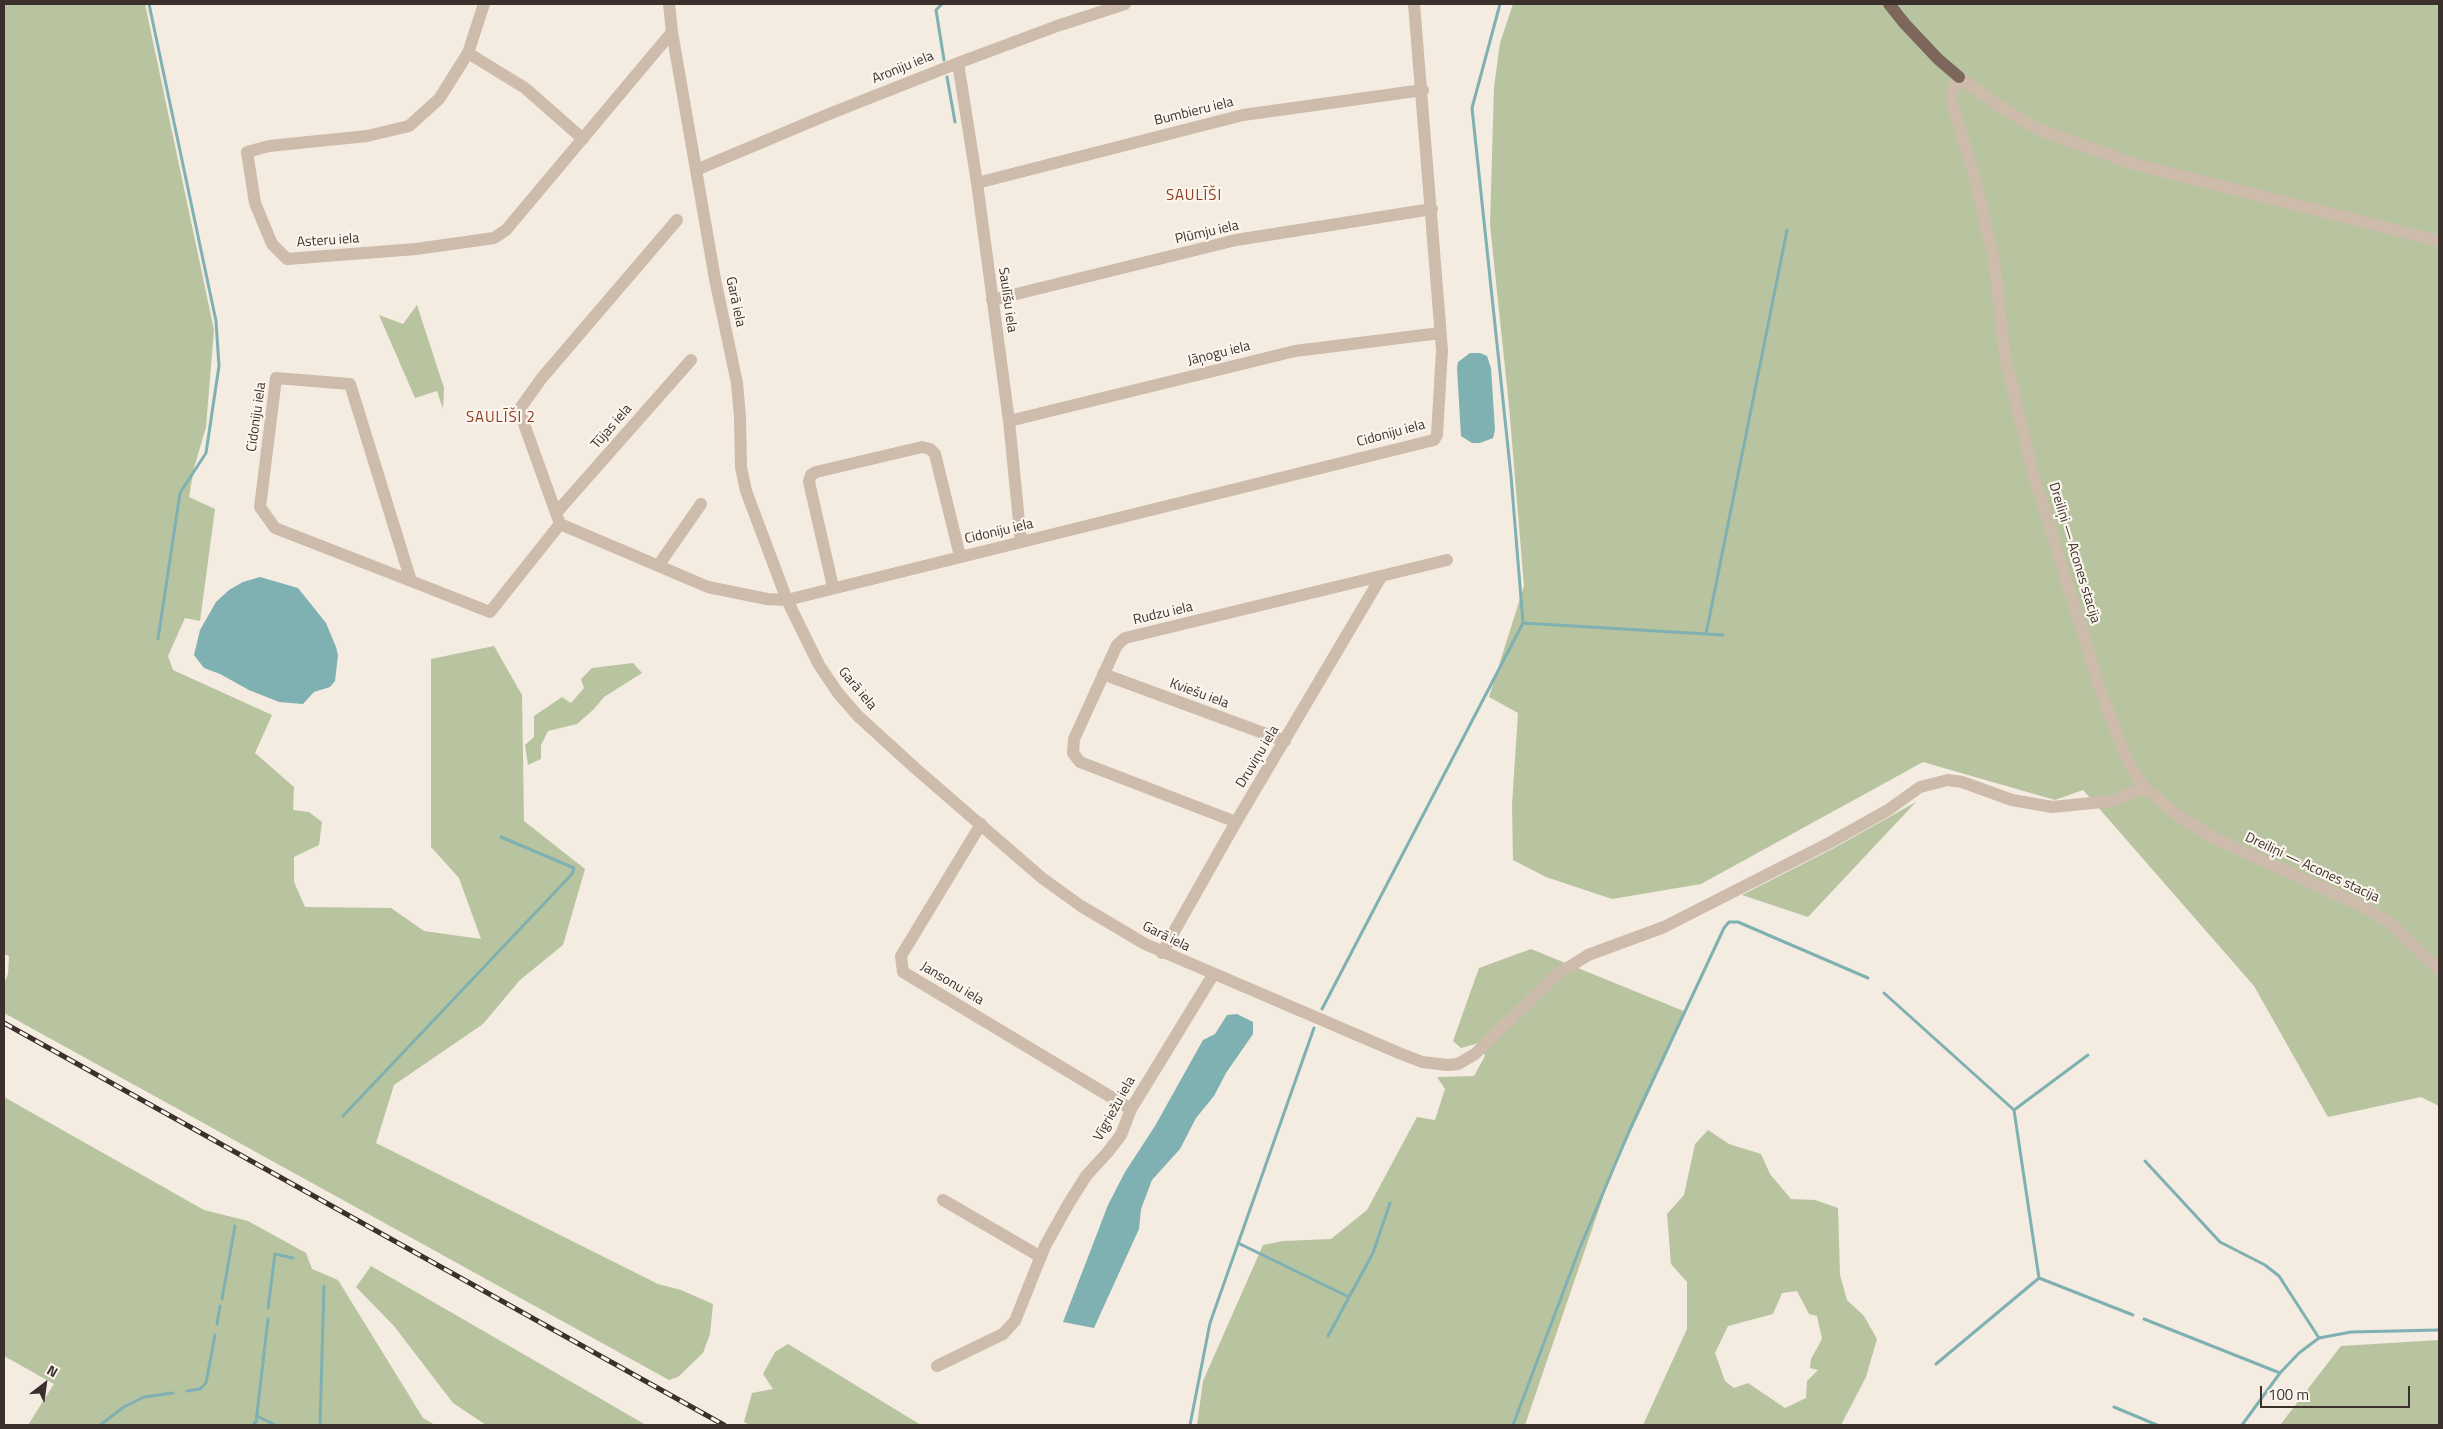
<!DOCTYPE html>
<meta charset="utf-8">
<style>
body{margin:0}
#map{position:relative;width:2443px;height:1429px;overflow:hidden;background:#f4ebe1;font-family:"Titillium Web",sans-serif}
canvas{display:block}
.frame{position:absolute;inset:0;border:5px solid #3b302b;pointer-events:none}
.north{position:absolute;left:20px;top:1359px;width:50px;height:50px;-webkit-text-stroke:4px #fbf5ee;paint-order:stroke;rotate:30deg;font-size:14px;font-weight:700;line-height:20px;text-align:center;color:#3b302b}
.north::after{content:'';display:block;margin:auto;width:18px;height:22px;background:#3b302b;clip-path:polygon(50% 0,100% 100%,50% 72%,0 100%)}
.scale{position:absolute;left:2260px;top:1386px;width:150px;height:22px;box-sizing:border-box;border:2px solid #3b302b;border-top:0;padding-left:6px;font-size:15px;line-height:18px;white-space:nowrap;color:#3b302b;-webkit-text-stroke:4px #fbf5ee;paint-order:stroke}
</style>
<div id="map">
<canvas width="2443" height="1429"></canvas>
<div class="frame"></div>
<div class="north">N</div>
<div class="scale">100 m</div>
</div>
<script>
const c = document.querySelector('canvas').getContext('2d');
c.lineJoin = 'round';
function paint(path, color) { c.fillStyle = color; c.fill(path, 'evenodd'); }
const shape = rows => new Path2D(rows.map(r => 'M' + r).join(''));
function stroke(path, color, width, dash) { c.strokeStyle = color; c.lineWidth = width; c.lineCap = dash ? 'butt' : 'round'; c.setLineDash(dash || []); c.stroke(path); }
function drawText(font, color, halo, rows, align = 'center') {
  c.font = font + ' "Titillium Web",sans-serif'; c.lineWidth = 4.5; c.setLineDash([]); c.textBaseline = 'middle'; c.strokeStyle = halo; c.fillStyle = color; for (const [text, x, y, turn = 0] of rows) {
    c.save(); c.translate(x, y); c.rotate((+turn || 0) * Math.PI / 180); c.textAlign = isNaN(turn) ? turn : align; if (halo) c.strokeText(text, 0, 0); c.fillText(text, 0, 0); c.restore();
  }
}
const green = shape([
 [4,4,145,4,214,330,206,427,194,468,189,497,215,509,200,621,185,618,168,656,173,670,272,715,255,753,294,787,293,810,309,812,322,822,319,845,294,857,294,882,305,907,391,908,424,931,481,939,459,878,431,847,431,659,494,646,522,695,524,821,585,869,563,945,520,980,483,1024,394,1085,376,1143,658,1284,681,1290,713,1304,710,1334,703,1353,678,1377,669,1380,4,1013,4,984,8,974,9,956,4,954],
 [1513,4,2439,4,2439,1106,2421,1097,2328,1117,2254,986,2083,790,2055,800,1923,762,1701,884,1612,899,1546,877,1513,860,1512,805,1518,713,1489,697,1524,586,1509,406,1490,225,1494,87,1500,43],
 [417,305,444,388,443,409,437,391,415,398,379,315,403,324],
 [633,663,642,673,604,697,594,709,577,724,548,731,541,745,541,759,528,765,525,745,534,737,534,716,562,697,571,703,584,688,581,679,592,668],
 [1916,802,1808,917,1742,895,1834,848],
 [1531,949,1686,1012,1610,1177,1525,1425,1197,1425,1203,1381,1263,1245,1283,1241,1331,1239,1367,1210,1417,1117,1435,1120,1445,1089,1437,1077,1474,1076,1485,1056,1479,1043,1461,1048,1453,1041,1479,968],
 [4,1097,204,1210,248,1221,306,1253,312,1269,338,1280,423,1418,435,1425,28,1425,54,1384,4,1356],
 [1708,1130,1729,1144,1761,1154,1770,1174,1791,1199,1815,1200,1838,1208,1840,1275,1847,1300,1864,1316,1877,1339,1866,1377,1841,1425,1643,1425,1687,1329,1687,1282,1671,1264,1667,1214,1684,1195,1695,1144],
 [1797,1291,1809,1314,1817,1316,1822,1339,1811,1359,1810,1368,1818,1370,1807,1381,1806,1398,1785,1408,1748,1383,1734,1388,1725,1381,1715,1353,1728,1326,1773,1314,1782,1293],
 [371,1266,646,1425,486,1425,453,1403,394,1326,356,1287],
 [2439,1340,2439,1425,2280,1425,2341,1346],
 [788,1344,921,1425,750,1425,744,1422,752,1393,773,1389,763,1374,775,1352]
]);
const water = shape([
 [1470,353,1480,353,1487,356,1491,368,1495,430,1493,438,1480,443,1472,443,1461,436,1457,368,1458,362],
 [260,577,298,588,326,623,336,647,338,655,335,681,330,687,314,692,303,704,279,702,249,690,220,674,204,668,194,655,200,630,216,602,229,590,243,582],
 [1237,1014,1253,1022,1253,1034,1226,1073,1214,1096,1196,1118,1180,1149,1152,1180,1141,1209,1139,1229,1094,1328,1063,1322,1108,1205,1125,1172,1155,1126,1203,1040,1215,1034,1227,1015]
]);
const stream = shape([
 [149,4,216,321,219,366,206,453,180,493,158,639],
 [942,4,936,10,944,60],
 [947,77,955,122],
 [1523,623,1723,635],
 [1706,634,1787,230],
 [1884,993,2014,1110,2039,1278],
 [1322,1009,1523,623,1511,476,1472,108,1500,4],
 [2014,1110,2088,1055],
 [343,1116,572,874,574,868,501,837],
 [2145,1161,2220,1242,2265,1265,2279,1276,2319,1338],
 [1238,1243,1349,1297],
 [222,1299,235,1226],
 [268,1308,275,1254,293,1258],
 [2144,1319,2280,1373],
 [217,1324,220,1306],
 [1328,1336,1373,1253,1390,1203],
 [1936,1364,2039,1278,2133,1315],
 [187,1391,200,1389,206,1383,215,1335],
 [2114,1407,2157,1425],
 [257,1416,275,1425],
 [100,1425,124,1407,144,1397,173,1393],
 [253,1425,256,1422,268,1319],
 [320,1425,324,1286],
 [1190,1425,1210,1323,1314,1028],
 [1513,1425,1579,1250,1630,1129,1724,928,1729,922,1738,922,1868,978],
 [2242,1425,2280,1373,2299,1353,2319,1338,2351,1332,2439,1330]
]);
const minor = shape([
 [484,4,468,53,439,99,409,126,367,136,269,146,247,152,255,203,272,244,287,259,416,249,494,238,506,230,672,32],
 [669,4,672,32,715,279,737,383,740,417,741,467,746,491,787,600,819,665,838,693,858,716,915,768,1042,878,1081,906,1145,944,1399,1053,1422,1062,1448,1065,1458,1064,1475,1054,1555,976,1588,955,1664,927,1829,843,1888,810,1920,787,1948,780,1962,782,2012,800,2052,807,2113,801,2144,787],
 [468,53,525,88,583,139],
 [958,63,977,183,1009,421,1021,542],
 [696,170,829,114,958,63,1057,26,1125,4],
 [977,183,1243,115,1423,90],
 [2439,241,2134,164,2037,129,1993,102,1959,77,1953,89,1951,99,1974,175,1994,260,2005,356,2033,473,2100,689,2123,750,2133,771,2144,787,2178,816,2216,839,2362,906,2390,923,2439,970],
 [992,300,1236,240,1432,209],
 [1009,421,1295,351,1440,333],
 [556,513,691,360],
 [560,524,519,410,541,379,677,220],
 [658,566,701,504],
 [411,581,350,384,276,378,260,507,275,528,411,581,490,612,560,524,708,587,767,599,787,600,1434,440,1437,435,1442,350,1414,4],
 [833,587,809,482,811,475,816,472,922,447,930,449,935,454,960,556],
 [1103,674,1285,741],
 [1236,822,1080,762,1073,753,1074,739,1117,645,1125,638,1447,560],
 [981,824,901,956,903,972,1131,1109],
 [1162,953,1236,822,1381,577],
 [943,1200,1041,1257],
 [937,1366,1003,1334,1015,1321,1045,1246,1069,1203,1086,1176,1107,1153,1121,1135,1131,1109,1213,975]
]);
const major = shape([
 [1889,4,1905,24,1938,59,1959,77]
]);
const rail = shape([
 [4,1023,724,1425]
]);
const streetNames = [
 ["Aroniju iela",903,68,-22],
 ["Bumbieru iela",1194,112,-14],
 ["Plūmju iela",1207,233,-13],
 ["Asteru iela",328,241,-4],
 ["Saulīšu iela",1007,300,82],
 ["Garā iela",735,302,78],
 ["Jāņogu iela",1219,354,-14],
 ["Cidoniju iela",257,417,-82],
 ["Tūjas iela",612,427,-49],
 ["Cidoniju iela",1391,434,-15],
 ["Cidoniju iela",999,532,-13],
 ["Dreiliņi — Acones stacija",2074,553,73],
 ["Rudzu iela",1163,614,-13],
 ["Garā iela",857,689,50],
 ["Kviešu iela",1199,694,20],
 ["Druviņu iela",1258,757,-59],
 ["Dreiliņi — Acones stacija",2312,868,25],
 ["Garā iela",1166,937,26],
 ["Jansonu iela",952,984,31],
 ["Vīgriežu iela",1115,1109,-61]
];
const neighbourhoodNames = [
 ["SAULĪŠI",1194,196],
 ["SAULĪŠI 2",501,418]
];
paint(green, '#b8c4a0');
paint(water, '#7fb0b2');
stroke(stream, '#7fb0b2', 3);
stroke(minor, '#cdbbac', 12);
stroke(major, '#7d675c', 12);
stroke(rail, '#3b302b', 5);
stroke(rail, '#fbf5ee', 3, [9]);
drawText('14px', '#3b302b', '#fbf5ee', streetNames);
c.letterSpacing = '1px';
drawText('15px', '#8c3b22', '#fbf5ee', neighbourhoodNames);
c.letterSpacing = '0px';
</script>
